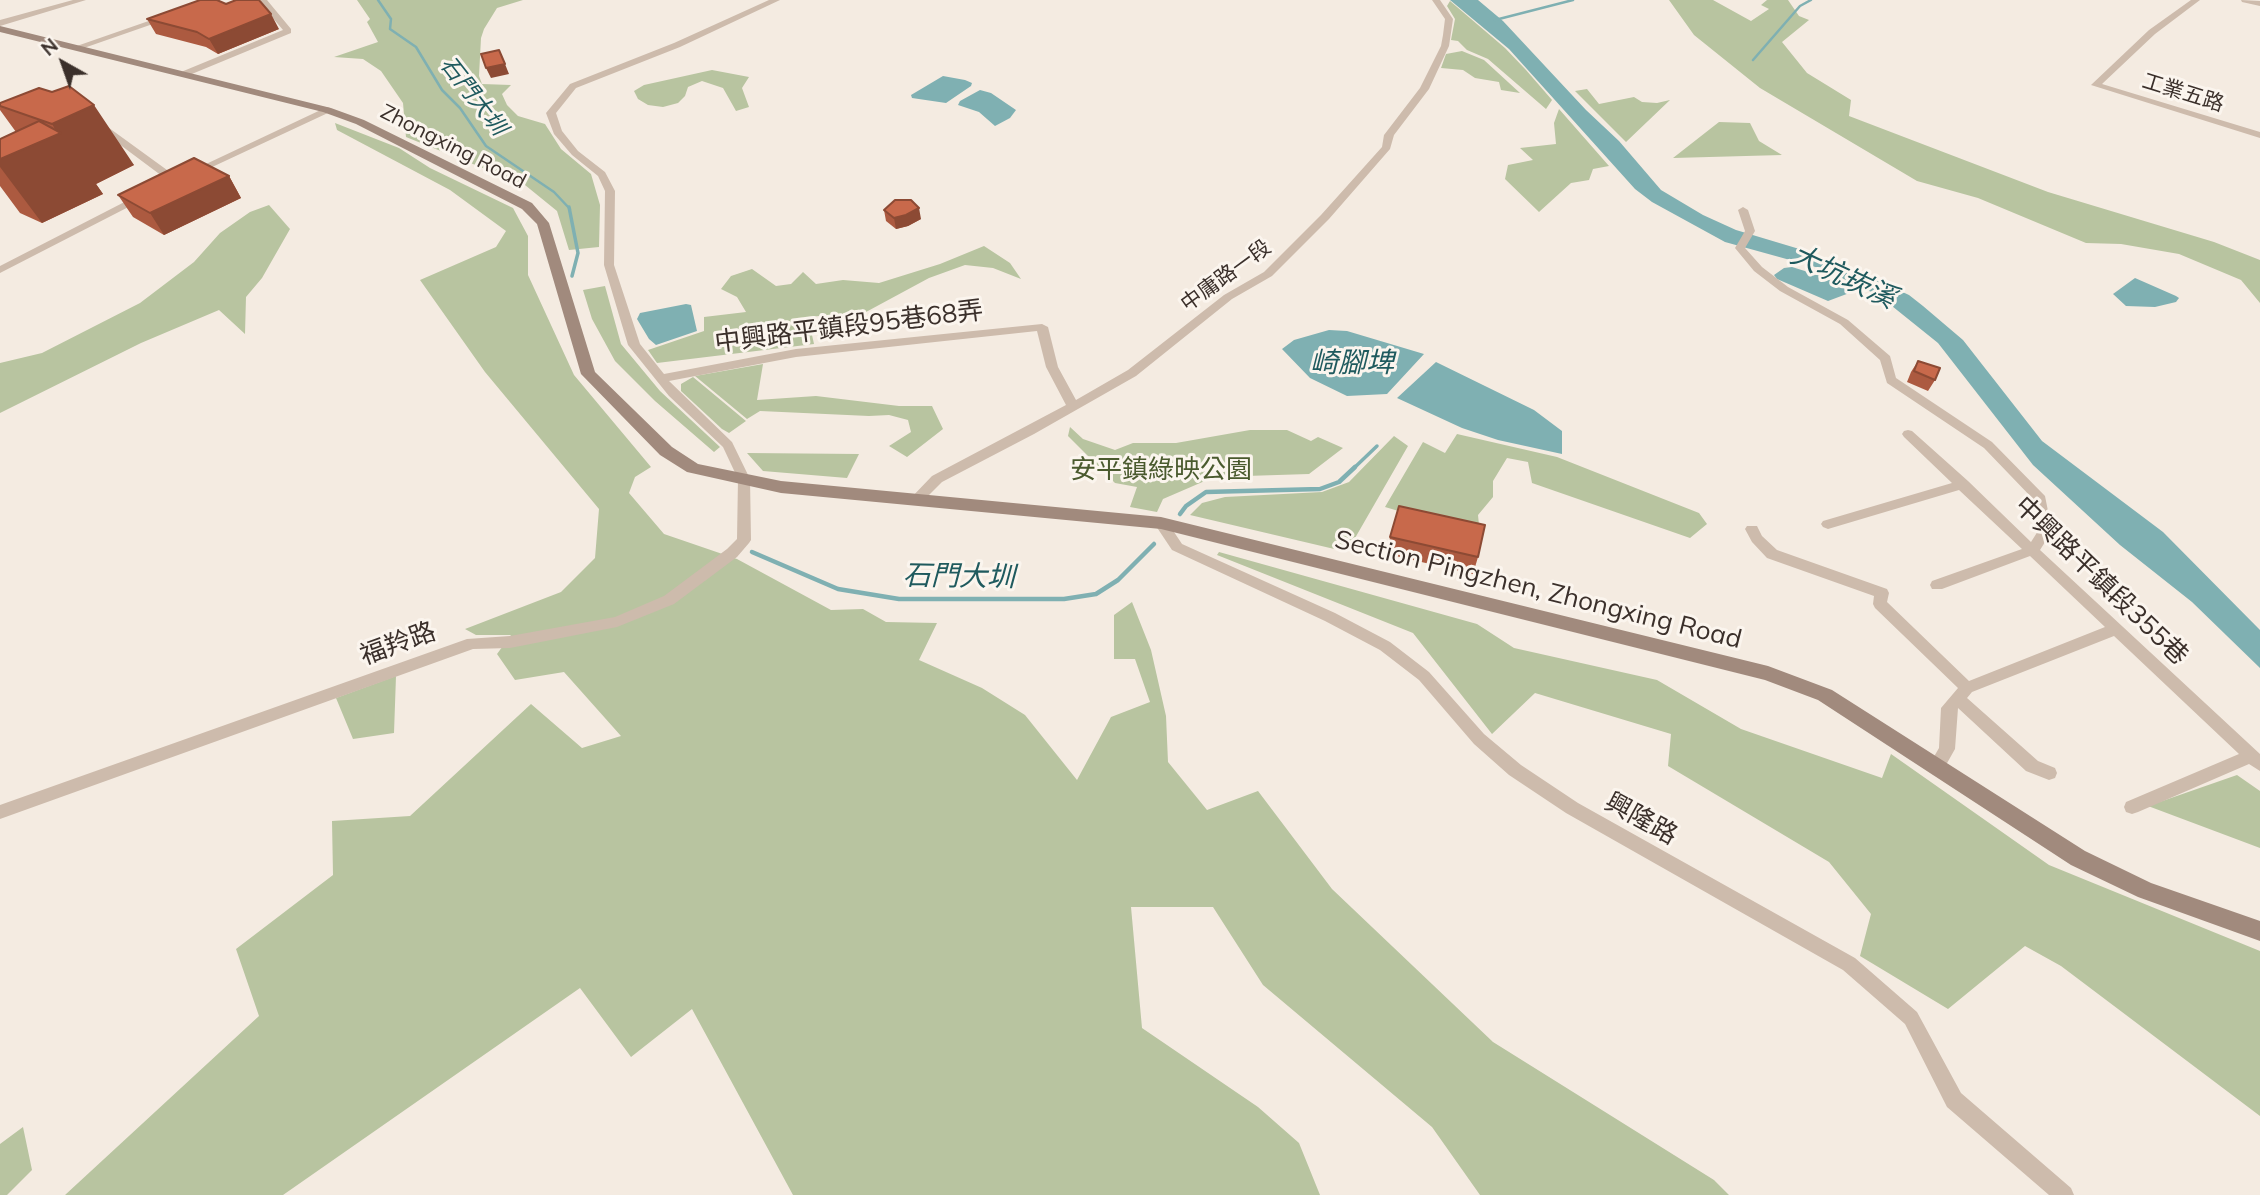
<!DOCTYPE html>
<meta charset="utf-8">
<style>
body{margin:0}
#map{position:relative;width:2260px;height:1195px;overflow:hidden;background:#f4ebe1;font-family:Mulish,sans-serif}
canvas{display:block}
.north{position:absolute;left:28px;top:28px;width:70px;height:70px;-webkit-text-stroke:5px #fbf5ee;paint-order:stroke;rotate:320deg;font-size:19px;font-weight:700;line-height:28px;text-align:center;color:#3b302b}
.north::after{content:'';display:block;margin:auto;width:24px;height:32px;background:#3b302b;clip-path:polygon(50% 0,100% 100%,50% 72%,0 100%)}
</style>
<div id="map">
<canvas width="2260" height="1195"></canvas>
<div class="north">N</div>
</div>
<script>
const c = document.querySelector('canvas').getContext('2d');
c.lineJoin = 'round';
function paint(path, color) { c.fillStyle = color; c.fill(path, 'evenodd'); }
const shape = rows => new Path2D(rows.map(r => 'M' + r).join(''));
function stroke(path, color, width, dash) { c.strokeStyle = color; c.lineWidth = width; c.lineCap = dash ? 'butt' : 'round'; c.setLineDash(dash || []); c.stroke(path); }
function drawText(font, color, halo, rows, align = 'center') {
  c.font = font + ' Mulish,"Noto Sans TC",sans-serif'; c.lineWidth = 6; c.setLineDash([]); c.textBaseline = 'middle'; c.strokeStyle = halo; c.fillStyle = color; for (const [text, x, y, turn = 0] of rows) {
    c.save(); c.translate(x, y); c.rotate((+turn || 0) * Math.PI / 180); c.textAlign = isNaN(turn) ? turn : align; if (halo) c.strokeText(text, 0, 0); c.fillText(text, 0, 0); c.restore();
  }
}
const green = shape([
 [357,0,523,0,497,8,484,29,481,38,479,76,482,84,511,85,502,94,507,105,518,116,545,124,561,149,591,174,600,205,599,247,569,250,557,211,525,185,406,137,403,103,381,71,363,59,334,57,378,42,367,22,370,19],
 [1669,0,1713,0,1751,21,1769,9,1761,5,1767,0,1788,0,1799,16,1809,20,1782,42,1807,73,1851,100,1849,116,2048,192,2214,242,2260,260,2260,303,2241,280,2179,254,2121,244,2086,243,1978,198,1917,181,1760,88,1694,35],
 [1450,1,1505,48,1526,70,1552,100,1546,109,1488,59,1467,50,1458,41,1451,40,1455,19,1447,6],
 [1462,51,1484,60,1520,93,1501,90,1499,82,1475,78,1463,70,1441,68,1446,54],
 [712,70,749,77,742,88,749,107,736,111,723,88,702,81,688,87,685,96,678,103,663,107,648,105,638,99,634,91,644,85],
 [1587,89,1599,104,1634,97,1642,102,1657,103,1670,100,1626,142,1575,91],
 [1559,109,1609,166,1593,169,1589,180,1571,183,1539,212,1505,179,1508,165,1533,160,1520,148,1556,144,1554,123],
 [1719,122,1750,123,1759,141,1782,155,1673,158],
 [335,123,399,148,430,168,513,208,528,236,528,275,574,375,651,467,635,477,629,493,664,534,737,559,831,610,863,609,886,622,937,623,919,660,982,688,1025,715,1077,780,1111,717,1150,702,1135,659,1114,659,1114,615,1132,602,1151,650,1166,716,1168,762,1207,810,1258,791,1332,889,1493,1042,1714,1180,1729,1195,1480,1195,1432,1127,1263,985,1213,907,1131,907,1142,1028,1258,1107,1299,1143,1320,1195,793,1195,692,1009,631,1057,580,988,283,1195,65,1195,259,1016,236,949,333,875,332,821,410,816,531,704,582,748,621,736,564,672,515,680,497,654,511,635,476,635,465,629,561,592,595,558,599,509,485,372,420,280,496,247,506,231,450,190,337,130],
 [269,205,290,229,262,278,246,297,245,334,219,310,141,343,0,413,0,363,42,353,140,303,194,262,220,233,250,212],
 [984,246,1010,263,1021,279,993,268,965,265,929,278,866,312,808,317,814,344,657,363,648,350,704,331,704,317,746,312,737,297,721,289,731,276,752,269,776,286,791,284,803,272,816,284,843,280,879,283,940,264],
 [605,286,621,344,660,391,720,447,714,452,655,401,615,361,592,319,583,290],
 [763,364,757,400,816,396,899,406,932,406,943,429,907,457,889,446,911,432,908,420,889,415,869,416,760,411,747,419,695,376],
 [693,377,746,421,729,433,722,429,681,391,681,384],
 [1070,427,1083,439,1115,450,1133,443,1176,443,1250,430,1287,430,1311,441,1318,437,1343,448,1309,474,1214,477,1163,499,1157,512,1130,507,1137,487,1115,483,1068,436],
 [1457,434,1557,457,1699,513,1707,524,1690,538,1532,483,1528,462,1507,458,1493,481,1493,497,1478,515,1480,535,1385,507,1423,442,1445,453],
 [1394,436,1408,446,1347,552,1190,515,1202,503,1225,497,1322,492,1349,482],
 [747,453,859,454,847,478,763,471],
 [1219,552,1477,624,1514,648,1657,680,1741,729,1882,778,1891,754,2049,865,2260,951,2260,1116,2061,966,2025,946,1948,1009,1860,956,1871,914,1829,862,1668,766,1671,734,1535,693,1492,734,1413,633,1217,555],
 [396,676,394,733,353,739,336,698],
 [2237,775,2260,791,2260,848,2148,806],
 [23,1127,32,1170,7,1195,0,1195,0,1144]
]);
const water = shape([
 [1450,0,1478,0,1503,21,1586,110,1619,141,1661,190,1703,215,1736,230,1806,251,1883,283,1909,295,1923,306,1963,340,2042,441,2163,532,2260,630,2260,668,2192,602,2120,545,2033,465,1938,343,1882,298,1862,287,1819,268,1725,242,1652,202,1635,189,1509,49],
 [943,76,965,80,972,83,971,86,946,103,912,98,911,95],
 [980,90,991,93,1016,110,1010,118,995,126,979,112,958,105,960,101],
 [1792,267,1824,277,1852,292,1828,301,1777,279,1774,275,1784,268],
 [2135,278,2176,296,2179,298,2176,302,2155,307,2126,306,2113,294],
 [686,304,691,305,697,331,656,345,649,339,637,319,640,313],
 [1329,330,1347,331,1424,354,1387,394,1347,396,1310,378,1282,349,1294,340],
 [1436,362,1534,410,1562,431,1562,454,1498,440,1462,428,1397,398]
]);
const streamFar2 = shape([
 [378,0,391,19,390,29,416,47,442,90,460,108,486,146,554,192,570,209],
 [1495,20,1573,0],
 [1753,60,1800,6,1811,0]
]);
const streamFar1 = shape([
 [569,207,578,253,572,276],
 [1353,469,1377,446]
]);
const stream = shape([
 [1180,514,1186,506,1206,492,1320,489,1339,482,1355,467],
 [752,552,838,589,899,599,1064,599,1096,594,1118,580,1154,544]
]);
const street = shape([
 [73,0,86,0,0,26,0,20,73,0],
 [261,0,267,0,291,29,291,33,187,76,181,76,181,72,283,30,261,4,261,0],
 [769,0,780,0,680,47,576,88,556,113,562,131,578,151,605,172,615,191,614,265,640,344,664,374,796,349,1042,324,1048,327,1058,367,1076,400,1128,370,1224,295,1264,272,1321,215,1382,147,1384,135,1420,88,1441,46,1443,35,1445,19,1432,0,1440,0,1453,19,1449,46,1429,89,1394,135,1390,149,1329,219,1272,276,1232,299,1136,376,1034,434,942,482,921,503,916,505,909,500,932,476,1066,405,1046,367,1037,331,796,357,669,381,732,442,750,479,751,540,749,543,737,557,674,604,617,627,510,648,473,649,0,819,0,805,467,639,510,636,615,617,664,596,727,549,737,539,738,479,723,447,669,396,628,345,604,265,605,191,598,176,572,155,554,134,546,113,570,84,674,43,769,0],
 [2191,0,2200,0,2155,34,2102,84,2260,132,2260,138,2091,85,2149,30,2191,0],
 [2241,0,2260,1,2260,6,2242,2,2241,0],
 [163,16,170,18,81,49,74,47,163,16],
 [327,107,330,108,330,112,195,175,187,173,327,107],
 [99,125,105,125,178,178,178,182,170,182,99,129,99,125],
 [142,193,147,196,146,198,0,273,0,266,142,193],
 [1743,207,1748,210,1755,231,1745,248,1762,267,1788,287,1848,320,1890,356,1896,378,1992,442,2045,496,2052,531,2040,550,2260,754,2260,771,2249,764,2138,812,2132,814,2126,812,2124,807,2126,802,2239,754,2114,636,1972,692,1967,698,2038,761,2055,768,2057,773,2055,778,2049,780,2026,771,1958,708,1955,749,1942,772,1936,774,1930,772,1928,767,1939,748,1941,708,1958,688,1875,608,1873,604,1874,596,1767,558,1752,542,1745,529,1747,526,1757,526,1762,536,1777,550,1887,589,1889,593,1887,602,1969,681,2105,627,2030,556,1942,589,1932,589,1930,585,1932,581,2022,549,1959,490,1828,529,1823,527,1821,524,1823,521,1952,483,1904,437,1902,434,1904,431,1908,430,1912,431,1968,481,2031,542,2038,531,2034,500,1984,448,1887,383,1880,360,1840,324,1780,291,1754,271,1735,248,1745,231,1738,210,1743,207],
 [1161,518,1166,520,1182,544,1335,613,1390,642,1429,672,1484,734,1521,765,1578,803,1855,958,1917,1012,1961,1093,2071,1188,2074,1195,2049,1195,1947,1107,1905,1024,1843,970,1566,813,1509,775,1474,744,1419,680,1380,650,1325,621,1172,550,1154,523,1161,518]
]);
const secondary = shape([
 [0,26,331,108,364,120,532,203,549,223,595,372,672,447,698,464,781,481,1161,517,1768,666,1832,690,2085,851,2151,883,2260,921,2260,941,2138,897,2071,865,1818,700,1765,680,1161,529,781,493,687,472,660,455,581,374,537,224,522,209,356,124,323,112,0,32,0,26]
]);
const wall = shape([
 [147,19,279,29,218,54,206,47,156,34],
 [39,88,134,165,96,184,103,194,42,223,20,213,0,186,0,139,16,132,0,110,0,103],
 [229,176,241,198,164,235,133,217,118,195],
 [884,210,921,219,908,226,896,229,886,221],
 [1918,361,1935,380,1928,391,1907,382,1911,372],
 [1390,537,1478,557,1473,574,1387,554]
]);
const shadedWall = shape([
 [271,14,279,29,218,54,209,39],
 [505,64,509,74,491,78,486,68],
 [94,105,134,165,96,184,103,194,42,223,0,167,0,159,58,134,52,124],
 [229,176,241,198,164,235,150,213],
 [919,208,921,219,908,226,896,229,894,218]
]);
const building = shape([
 [200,0,217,0,226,4,236,0,259,0,271,14,209,39,197,32,147,19,200,0],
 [499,50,505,64,486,68,481,54,499,50],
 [69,86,94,105,52,124,0,106,0,103,39,88,52,92,69,86],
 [39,121,61,133,0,159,0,139,39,121],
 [194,158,229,176,150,213,118,195,194,158],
 [895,200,911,200,919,208,906,215,894,218,884,210,895,200],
 [1918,361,1940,368,1935,380,1914,371,1918,361],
 [1399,506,1485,525,1478,557,1390,537,1399,506]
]);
const farStreetnames = [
 ["工業五路",2183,93,17],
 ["Zhongxing Road",453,147,27],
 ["中庸路一段",1226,276,-36]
];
const farWaternames = [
 ["石門大圳",473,96,52]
];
const streetNames = [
 ["中興路平鎮段95巷68弄",849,327,-7],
 ["中興路平鎮段355巷",2101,581,44],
 ["Section Pingzhen, Zhongxing Road",1538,590,14],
 ["福羚路",398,644,-20],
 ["興隆路",1641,819,29]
];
const parkNames = [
 ["安平鎮綠映公園",1161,470]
];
const waterNames = [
 ["大坑崁溪",1843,277,25],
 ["崎腳埤",1352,364],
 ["石門大圳",959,577,1]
];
paint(green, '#b8c4a0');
paint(water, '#7fb0b2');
stroke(streamFar2, '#7fb0b2', 2.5);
stroke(streamFar1, '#7fb0b2', 3.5);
stroke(stream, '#7fb0b2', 4.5);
paint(street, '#cdbbac');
paint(secondary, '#a18a7d');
paint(wall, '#ac5a40');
paint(shadedWall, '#8c4a34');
paint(building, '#c8694b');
stroke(building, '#8c4a34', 2);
drawText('21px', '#3b302b', '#fbf5ee', farStreetnames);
drawText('italic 23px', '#1f5a5e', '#fbf5ee', farWaternames);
drawText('26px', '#3b302b', '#fbf5ee', streetNames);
drawText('26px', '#4a5a2e', '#fbf5ee', parkNames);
drawText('italic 28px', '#1f5a5e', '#fbf5ee', waterNames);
</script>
